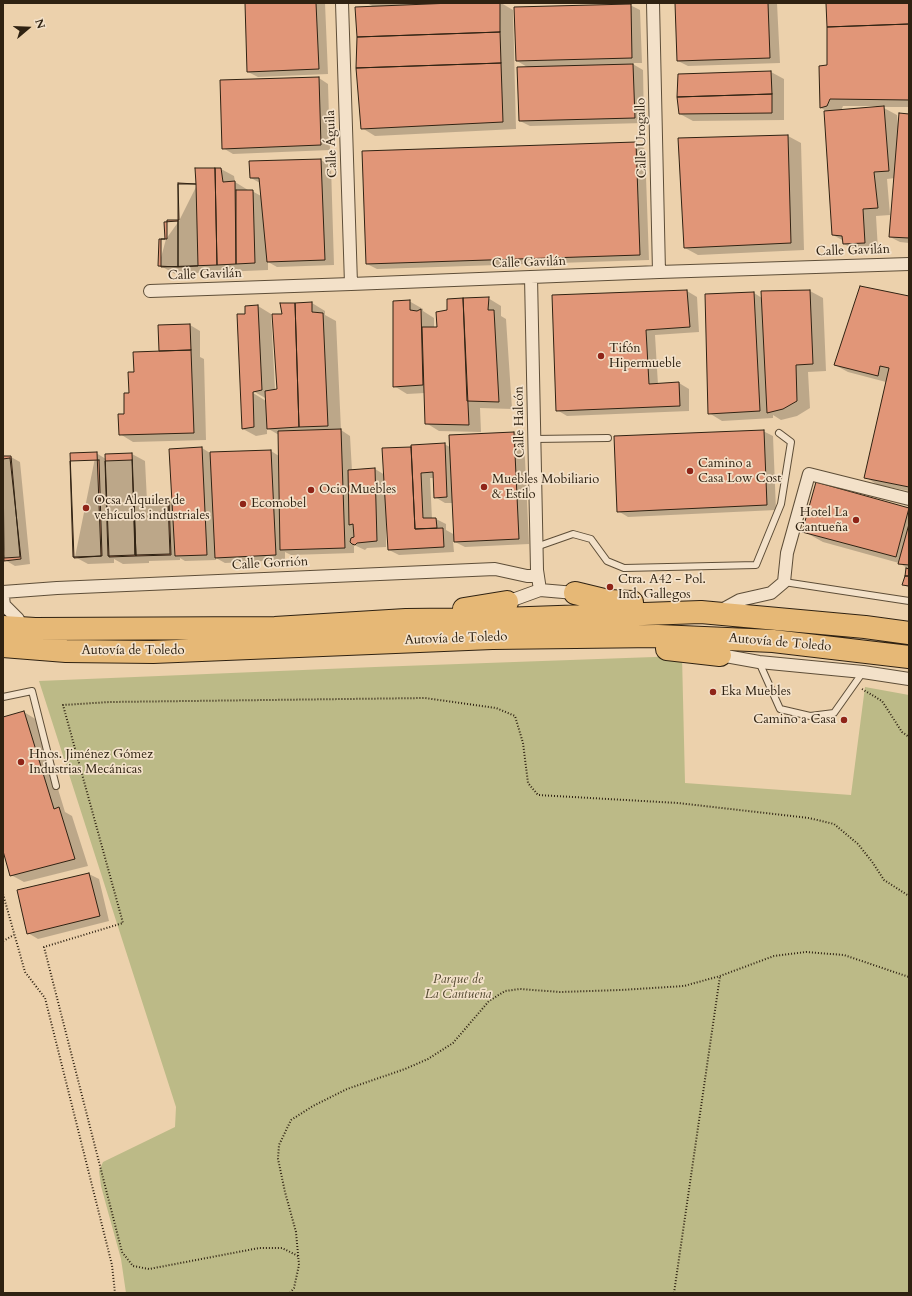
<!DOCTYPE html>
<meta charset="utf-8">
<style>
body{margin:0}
#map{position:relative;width:912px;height:1296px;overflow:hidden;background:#ecd1ac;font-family:Cardo,serif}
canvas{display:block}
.frame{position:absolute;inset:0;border:4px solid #2f2212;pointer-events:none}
.north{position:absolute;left:8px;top:8px;width:40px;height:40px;-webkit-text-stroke:3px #f3e1c9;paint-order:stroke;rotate:71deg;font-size:11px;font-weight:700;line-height:16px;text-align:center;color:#2f2212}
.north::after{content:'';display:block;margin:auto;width:14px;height:18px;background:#2f2212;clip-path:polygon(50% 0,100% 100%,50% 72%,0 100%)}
</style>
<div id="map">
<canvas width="912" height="1296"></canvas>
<div class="frame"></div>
<div class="north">N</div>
</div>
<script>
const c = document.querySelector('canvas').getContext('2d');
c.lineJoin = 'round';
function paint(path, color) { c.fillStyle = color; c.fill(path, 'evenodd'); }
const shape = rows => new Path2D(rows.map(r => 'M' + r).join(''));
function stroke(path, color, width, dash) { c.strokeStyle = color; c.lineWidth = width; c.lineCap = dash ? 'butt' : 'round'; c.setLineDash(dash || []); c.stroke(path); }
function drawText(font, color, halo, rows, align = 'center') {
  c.font = font + ' Cardo,serif'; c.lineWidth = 3.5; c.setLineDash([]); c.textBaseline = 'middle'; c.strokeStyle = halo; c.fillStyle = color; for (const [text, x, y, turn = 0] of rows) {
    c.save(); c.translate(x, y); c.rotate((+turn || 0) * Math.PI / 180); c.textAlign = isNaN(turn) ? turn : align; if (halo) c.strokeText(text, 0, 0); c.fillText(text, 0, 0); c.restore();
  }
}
const green = shape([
 [682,656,685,783,851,795,865,687,909,695,909,1293,126,1293,121,1259,101,1186,99,1171,103,1162,175,1127,176,1107,39,681,375,667]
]);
const shadow = shape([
 [246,3,325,3,328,74,258,77,248,72],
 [367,3,501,3,513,10,516,129,375,136,362,128,374,7],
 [676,3,777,3,780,63,688,66,678,61],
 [827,3,909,3,909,107,882,107,897,115,898,126,909,115,909,243,900,242,890,237,895,178,887,179,890,215,876,216,878,250,857,251,844,244,844,241,833,235,828,112,821,108,820,67,828,66],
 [843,106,876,106,876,108,841,111],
 [630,5,640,10,642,63,631,63,643,70,644,123,530,126,520,121,529,68,517,61],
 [771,72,784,79,784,120,693,121,680,114],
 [319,78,328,84,330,150,233,154,223,148],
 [788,136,801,143,804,250,698,255,685,248,679,139],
 [636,143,645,149,649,260,377,269,367,264],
 [321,160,331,166,334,265,277,267,268,262,268,270,175,274,159,265,166,239,179,221,197,185,196,169,221,169,234,176,235,182,248,190,248,191,252,191,261,196,260,183,251,178],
 [687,291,697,297,699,332,655,335,658,385,679,383,689,389,689,411,567,416,557,410],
 [810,291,823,298,826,371,808,372,810,408,797,416,781,420,773,415,773,418,722,421,709,413,706,294,754,293,762,298],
 [909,297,909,491,878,485,865,477,886,382,848,372,835,365],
 [488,298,501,306,501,316,506,319,512,409,480,408,481,432,439,431,426,423,425,393,407,394,394,386,409,301,423,309,423,311,434,318,434,328,438,328,448,311],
 [312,303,325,311,325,315,336,321,341,430,350,436,352,471,375,469,385,475,383,449,412,448,444,444,450,447,450,435,514,433,524,438,529,544,465,547,453,541,454,552,399,555,389,550,387,522,386,522,386,547,367,548,365,550,354,545,354,553,291,555,285,552,285,560,225,563,216,558,216,560,185,561,180,558,180,560,149,561,149,563,123,564,114,559,114,563,88,564,75,557,96,453,106,459,106,455,132,454,145,461,147,501,168,501,173,503,202,448,210,453,271,451,279,456,279,435,267,428,267,434,256,436,243,429,246,315,258,306,271,314,275,390,278,390,283,315,281,304],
 [253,391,267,399,266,401,253,393],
 [430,478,434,478,435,497,445,503,453,503,455,535,446,530,446,524,436,519,432,519],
 [190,325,200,331,200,357,204,359,206,440,133,442,120,434,135,373,163,352,160,351],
 [763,431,773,436,776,510,628,517,618,511],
 [3,457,11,457,20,462,30,564,15,566,5,560,3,538],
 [816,484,909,509,909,588,903,584,907,568,899,563,823,542,803,531],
 [24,712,37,720,65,812,72,816,88,866,24,882,11,875,3,848,3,719],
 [89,874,99,879,109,921,38,939,28,933]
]);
const building = shape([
 [245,3,316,3,319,69,247,72,245,3],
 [453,3,500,3,500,32,357,37,355,7,453,3],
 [675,3,768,3,770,58,677,61,675,3],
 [826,3,909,3,909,24,827,27,826,3],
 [631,4,632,58,516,61,514,7,631,4],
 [909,24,909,100,830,99,827,106,820,108,819,66,827,65,827,27,909,24],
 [500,32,501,63,356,68,357,37,500,32],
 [501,63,503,122,361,129,356,68,501,63],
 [633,64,635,118,519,121,517,67,633,64],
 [771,71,772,94,677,97,678,74,771,71],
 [319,77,321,145,222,149,220,80,319,77],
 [772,94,772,113,679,114,677,97,772,94],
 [884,106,889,171,874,172,878,208,863,209,865,243,843,244,842,236,832,235,824,111,884,106],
 [899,113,909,114,909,238,889,237,899,113],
 [788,135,791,243,684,248,678,138,788,135],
 [636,142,640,255,366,264,362,151,636,142],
 [321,159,325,260,267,262,259,178,250,178,249,161,321,159],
 [195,168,215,168,217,265,161,267,161,239,167,239,167,220,179,220,178,184,196,184,195,168],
 [215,168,221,168,223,182,235,181,236,264,217,265,215,168],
 [178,183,196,184,198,266,178,267,178,183],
 [236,190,253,190,255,263,236,264,236,190],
 [178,221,178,267,158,266,159,239,165,239,164,222,178,221],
 [860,286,909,296,909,487,864,478,889,368,880,366,878,376,834,365,860,286],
 [687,290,690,327,646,330,649,384,679,382,680,406,556,411,552,295,687,290],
 [810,290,813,364,796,365,797,401,783,409,767,413,761,291,810,290],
 [754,292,760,411,708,414,705,294,754,292],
 [489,297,488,310,494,310,499,402,467,401,463,298,489,297],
 [463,298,469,425,425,424,422,327,437,327,436,312,447,310,447,299,463,298],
 [410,300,410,310,417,311,421,309,423,385,393,387,393,301,410,300],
 [312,302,312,312,323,313,328,426,299,427,295,303,312,302],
 [280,303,295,303,299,427,267,429,265,391,277,389,272,314,282,314,280,303],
 [258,305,262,390,253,392,254,427,242,429,237,314,245,314,245,306,258,305],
 [190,324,191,350,159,351,158,325,190,324],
 [191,350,194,433,119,435,118,414,124,414,124,393,129,393,128,372,134,372,133,352,191,350],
 [341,429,345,548,280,550,278,431,341,429],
 [764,430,767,505,617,512,614,436,764,430],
 [514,432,519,539,454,542,449,435,514,432],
 [445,443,447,497,434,498,433,472,421,473,423,518,436,518,437,528,415,529,411,445,445,443],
 [202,447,207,555,175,556,169,449,202,447],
 [411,447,415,529,443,528,444,547,388,550,382,448,411,447],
 [271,450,276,555,215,558,210,452,271,450],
 [97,452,101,556,74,558,70,453,97,452],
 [132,453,136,556,109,557,105,454,132,453],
 [3,456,11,456,20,557,4,558,3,456],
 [10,458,21,559,4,561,3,548,3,459,10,458],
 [99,460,102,556,73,557,70,461,99,460],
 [132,460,135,555,108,556,105,461,132,460],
 [375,468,377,541,357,543,355,545,352,544,350,542,351,538,354,537,353,524,349,525,348,470,375,468],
 [816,482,909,508,896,557,802,532,816,482],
 [169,500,171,555,136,556,134,501,169,500],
 [168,501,170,554,135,555,134,502,168,501],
 [909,524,909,565,898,564,909,524],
 [906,568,909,569,909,576,905,576,906,568],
 [905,576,909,576,909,586,902,585,905,576],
 [24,711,54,809,59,807,75,859,10,876,3,851,3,717,24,711],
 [89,873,100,916,27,934,17,890,89,873]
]);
const path = shape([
 [862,689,882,701,902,732,909,737],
 [3,894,25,972,45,998,112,1265,115,1293],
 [3,941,14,935],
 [298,1256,282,1248,259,1248,149,1269,133,1266,122,1252,44,947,123,923,63,705,110,702,425,698,496,708,515,716,523,743,528,783,538,795,678,803,809,818,834,824,858,844,873,863,884,880,909,896],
 [290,1293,294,1288,299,1265,296,1232,285,1192,278,1159,279,1145,291,1120,313,1106,347,1089,405,1069,428,1059,453,1043,489,1001,505,991,520,989,560,992,621,990,684,986,720,976,774,956,806,952,844,955,909,977],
 [674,1293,720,976]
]);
const service = shape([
 [534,439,608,438],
 [536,547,573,534,591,539,607,561,624,568,756,565,781,504,791,442,779,433],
 [784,582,909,601],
 [759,662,780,709,810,716,834,713,863,672],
 [3,697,32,691,56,786]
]);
const minor = shape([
 [342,3,351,284],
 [653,3,659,272],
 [531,277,537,570,540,590],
 [150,291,351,284,659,272,909,264],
 [3,592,57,588,495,569,527,576,538,576],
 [3,597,4,605,18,619],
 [507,602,540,590,575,593],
 [720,611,740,600,771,593,784,582,787,553,809,474,909,499],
 [720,655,759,662,863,672,909,679]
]);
const motorway = shape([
 [575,593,608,601,632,602],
 [464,609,507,602],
 [3,627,35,629,275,628,406,620,501,619,701,612,865,627,909,633],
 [3,646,66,651,153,652,492,638,658,636,773,641,909,657],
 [667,649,720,655]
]);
const markers = [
 [601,356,4,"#8f2418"],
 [690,471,4,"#8f2418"],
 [484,487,4,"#8f2418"],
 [311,490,4,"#8f2418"],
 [243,504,4,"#8f2418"],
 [86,508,4,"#8f2418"],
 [856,520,4,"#8f2418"],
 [610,587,4,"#8f2418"],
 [713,692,4,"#8f2418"],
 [844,720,4,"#8f2418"],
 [21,762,4,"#8f2418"]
];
const streetNames = [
 ["Calle Urogallo",642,138,-91],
 ["Calle Águila",332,144,-92],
 ["Calle Gavilán",853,251,-2],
 ["Calle Gavilán",529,263,-2],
 ["Calle Gavilán",205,275,-2],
 ["Calle Halcón",520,422,-91],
 ["Calle Gorrión",270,564,-3],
 ["Autovía de Toledo",456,639,-2],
 ["Autovía de Toledo",780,643,5],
 ["Autovía de Toledo",133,651]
];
const poiNames = [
 ["Tifón",609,349],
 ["Hipermueble",609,364],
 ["Camino a",698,464],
 ["Casa Low Cost",698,479],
 ["Muebles Mobiliario",492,480],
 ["& Estilo",492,495],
 ["Ocio Muebles",319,490],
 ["Ocsa Alquiler de",94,501],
 ["vehículos industriales",94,516],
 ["Ecomobel",251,504],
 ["Hotel La",848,513,"right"],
 ["Cantueña",848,528,"right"],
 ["Ctra. A42 - Pol.",618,580],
 ["Ind. Gallegos",618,595],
 ["Eka Muebles",721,692],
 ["Camino a Casa",836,720,"right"],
 ["Hnos. Jiménez Gómez",29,755],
 ["Industrias Mecánicas",29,770]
];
const parkNames = [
 ["Parque de",458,980],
 ["La Cantueña",458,995]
];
paint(green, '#bcba87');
paint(shadow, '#0003');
paint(building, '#e19678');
stroke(building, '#2f2212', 1);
stroke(service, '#5e4e38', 8);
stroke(minor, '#5e4e38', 14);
stroke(motorway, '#2f2212', 24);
stroke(path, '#2f2212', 2, [1, 2]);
stroke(service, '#f3e1c9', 6);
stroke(minor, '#f3e1c9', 12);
stroke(motorway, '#e6b876', 22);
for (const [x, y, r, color] of markers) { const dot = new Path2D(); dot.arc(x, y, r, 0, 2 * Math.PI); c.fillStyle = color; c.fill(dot); stroke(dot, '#f3e1c9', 1.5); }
drawText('13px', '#2f2212', '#f3e1c9', streetNames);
drawText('13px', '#2f2212', '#f3e1c9', poiNames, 'left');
drawText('italic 13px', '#52482f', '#f3e1c9', parkNames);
</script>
